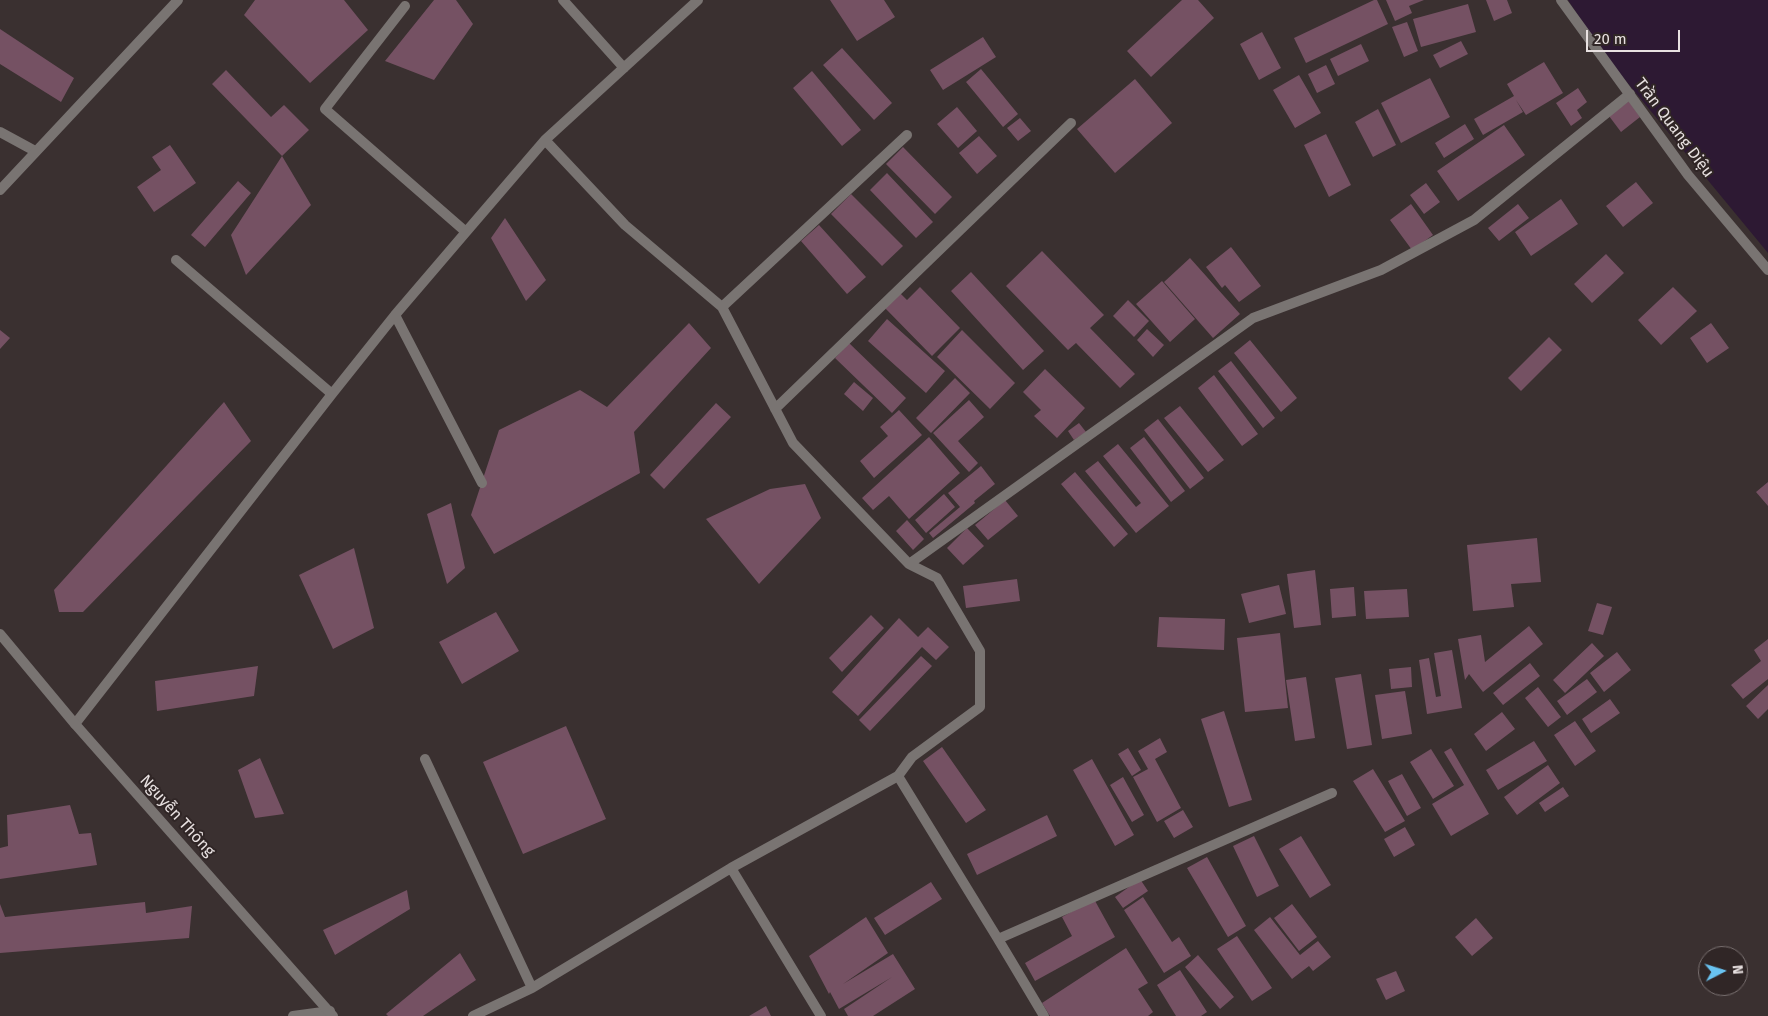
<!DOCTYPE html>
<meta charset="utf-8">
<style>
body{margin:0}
#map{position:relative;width:1768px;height:1016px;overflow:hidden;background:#3a3030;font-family:"Fira Sans",sans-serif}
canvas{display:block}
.north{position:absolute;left:1698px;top:946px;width:50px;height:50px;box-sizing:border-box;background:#302626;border:1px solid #7a7171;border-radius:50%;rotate:85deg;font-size:14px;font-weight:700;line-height:20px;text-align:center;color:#e8e1e1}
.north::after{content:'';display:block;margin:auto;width:18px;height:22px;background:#69c3f1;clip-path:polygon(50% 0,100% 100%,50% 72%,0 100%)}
.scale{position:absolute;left:1586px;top:30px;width:94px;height:22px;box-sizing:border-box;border:2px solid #e8e1e1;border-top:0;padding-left:6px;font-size:15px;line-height:18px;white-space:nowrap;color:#e8e1e1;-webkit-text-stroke:4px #302626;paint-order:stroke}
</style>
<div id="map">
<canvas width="1768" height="1016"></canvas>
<div class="north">N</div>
<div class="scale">20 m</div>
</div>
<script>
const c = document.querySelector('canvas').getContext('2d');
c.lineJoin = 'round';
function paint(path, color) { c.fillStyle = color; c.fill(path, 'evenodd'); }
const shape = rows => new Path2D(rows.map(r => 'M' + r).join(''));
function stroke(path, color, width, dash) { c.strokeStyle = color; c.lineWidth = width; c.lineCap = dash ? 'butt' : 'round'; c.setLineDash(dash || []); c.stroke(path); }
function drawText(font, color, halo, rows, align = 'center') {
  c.font = font + ' "Fira Sans",sans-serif'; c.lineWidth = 4; c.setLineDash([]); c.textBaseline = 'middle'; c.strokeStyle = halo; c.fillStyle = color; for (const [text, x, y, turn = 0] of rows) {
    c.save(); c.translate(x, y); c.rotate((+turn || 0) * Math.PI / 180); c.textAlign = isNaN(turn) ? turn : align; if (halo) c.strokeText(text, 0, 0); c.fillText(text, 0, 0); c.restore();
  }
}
const water = shape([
 [1568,0,1768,0,1768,253,1602,52]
]);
const building = shape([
 [255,0,344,0,368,30,310,83,244,15],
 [434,0,456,0,473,24,434,80,385,61],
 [830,0,884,0,895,17,857,41],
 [1182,0,1198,0,1214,18,1151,77,1127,51],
 [1374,0,1377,0,1388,24,1306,63,1294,38],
 [1386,0,1424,0,1409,6,1412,13,1395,21],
 [1486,0,1507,0,1512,13,1494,21],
 [1468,4,1476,32,1421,47,1413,19],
 [1407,22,1418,51,1404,57,1392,27],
 [0,29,74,78,61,102,0,64],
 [1262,32,1281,68,1259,80,1240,44],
 [983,37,996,57,943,90,930,70],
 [1461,41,1468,54,1440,68,1433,55],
 [1361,44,1369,61,1338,76,1330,59],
 [842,48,892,103,874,120,823,65],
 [1544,62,1563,93,1526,115,1516,100,1523,112,1483,135,1474,119,1514,96,1507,84],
 [1326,65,1335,84,1317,93,1308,74],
 [981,69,1018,114,1003,127,966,82],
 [226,70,271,117,284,105,309,130,282,156,212,84],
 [812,71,861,130,842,146,793,88],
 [1299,75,1321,113,1295,128,1273,90],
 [1430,78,1450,117,1401,143,1381,103],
 [1135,79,1172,123,1115,173,1077,129],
 [1578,88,1587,102,1577,110,1582,118,1571,126,1556,103],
 [1629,101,1640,117,1621,132,1609,116],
 [957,107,977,131,958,148,937,124],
 [1378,109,1396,145,1373,157,1355,122],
 [1020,118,1031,131,1018,141,1007,128],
 [1465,124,1474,139,1444,158,1435,143],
 [1504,125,1525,155,1458,201,1437,171],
 [1326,134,1351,185,1329,197,1304,145],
 [979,136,997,156,977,174,959,153],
 [170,145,196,183,154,212,137,187,161,170,152,157],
 [903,147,952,197,935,214,886,164],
 [282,156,311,205,246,275,231,235],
 [887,173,933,222,916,238,870,190],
 [238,181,251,193,205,247,191,235],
 [1636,182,1653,203,1623,227,1606,206],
 [1426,183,1440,202,1424,214,1410,195],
 [851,194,903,246,882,266,831,214],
 [1561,199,1578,224,1531,256,1515,232],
 [1411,204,1433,235,1412,250,1390,220],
 [1518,204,1529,218,1499,241,1488,228],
 [505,218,546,280,526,301,491,238],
 [819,225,866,277,847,294,801,241],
 [1231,247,1261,286,1239,302,1225,285,1222,288,1206,267],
 [1042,251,1104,315,1090,328,1135,374,1120,388,1076,343,1068,350,1006,286],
 [1606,254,1624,273,1592,303,1574,284],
 [1190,258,1240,314,1213,338,1164,282],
 [971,272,1044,351,1023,370,951,291],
 [1162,281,1195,319,1170,342,1136,304],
 [920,287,960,328,932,356,885,308,900,293,907,300],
 [1673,287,1697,311,1661,345,1638,320],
 [1128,300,1149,321,1134,337,1113,316],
 [887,319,945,371,926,393,868,341],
 [689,323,711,348,634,432,640,473,494,554,471,515,499,430,580,390,607,407],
 [1711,323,1729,348,1707,363,1690,338],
 [1147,329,1164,345,1153,357,1137,340],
 [0,330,10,338,0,349],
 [962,330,1015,383,990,409,937,357],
 [1549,337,1562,350,1521,391,1508,378],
 [1250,340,1297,398,1281,412,1234,353],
 [849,343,906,398,892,413,835,358],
 [1231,361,1275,418,1263,428,1218,371],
 [1045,369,1085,408,1057,438,1034,416,1041,410,1023,392],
 [1214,375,1258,434,1242,446,1198,388],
 [955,378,970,393,931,433,916,418],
 [854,382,873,398,863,411,844,394],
 [969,400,984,417,958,441,978,463,969,472,933,433],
 [224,402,251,441,83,612,59,612,54,590],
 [716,403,731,417,664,489,650,475],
 [1180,406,1224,460,1208,472,1164,418],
 [899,410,922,435,874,478,860,461,888,436,880,427],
 [1158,419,1204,478,1190,489,1144,430],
 [1079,423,1086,432,1074,440,1068,431],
 [929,437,960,473,909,519,889,496,873,510,862,498],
 [1144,437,1185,491,1171,502,1130,448],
 [1118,444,1169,506,1136,533,1085,471,1098,461,1136,507,1141,503,1103,456],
 [981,466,995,484,974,501,975,503,933,538,929,533,960,507,948,493],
 [1075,472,1128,534,1114,547,1061,484],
 [1768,482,1768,506,1756,492],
 [805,484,821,518,759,584,706,519,770,489],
 [944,494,955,507,926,533,915,520],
 [1005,500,1018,516,988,540,975,525],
 [451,503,465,568,447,584,427,514],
 [907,520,924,539,913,550,896,531],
 [967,528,984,546,963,565,947,548],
 [1537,538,1541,582,1511,584,1514,607,1473,611,1467,545],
 [354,548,374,628,333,649,299,575],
 [1315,570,1321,625,1294,628,1287,574],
 [1017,579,1020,601,966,608,963,586],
 [1279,585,1286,614,1249,623,1241,594],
 [1354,587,1356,616,1332,618,1330,589],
 [1407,589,1409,617,1366,619,1364,591],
 [1597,603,1612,607,1603,635,1588,631],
 [496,612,519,651,462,684,439,642],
 [871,615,884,628,842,672,829,658],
 [1159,617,1225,619,1224,650,1157,647],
 [899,618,918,637,928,627,949,647,936,660,922,647,858,716,832,692],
 [1529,626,1543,644,1483,692,1469,674,1465,680,1458,639,1481,635,1485,662],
 [1280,633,1288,708,1245,712,1237,638],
 [1768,639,1768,679,1743,699,1731,685,1761,661,1754,650],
 [1592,643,1604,656,1565,693,1553,680],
 [1452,650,1462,708,1427,714,1419,660,1429,658,1436,697,1441,696,1434,653],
 [1617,652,1631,670,1604,692,1590,673],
 [921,656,932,666,870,731,859,720],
 [1530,663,1540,676,1503,705,1493,693],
 [258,666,254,696,157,711,155,681],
 [1411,667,1412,687,1391,689,1389,669],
 [1361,674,1372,745,1347,749,1335,678],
 [1306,677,1315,738,1295,741,1286,680],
 [1587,679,1597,692,1567,715,1557,701],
 [1768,685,1768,709,1758,719,1746,706],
 [1538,687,1561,717,1548,727,1525,698],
 [1405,691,1412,734,1382,739,1375,695],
 [1610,699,1620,713,1591,733,1582,719],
 [1224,711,1252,800,1229,807,1201,719],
 [1502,712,1515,729,1486,751,1474,734],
 [1575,721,1596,751,1575,766,1554,735],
 [566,726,606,819,523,854,483,762],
 [1160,738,1167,752,1155,759,1181,808,1157,822,1133,777,1148,769,1138,751],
 [1534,741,1547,761,1498,790,1486,770],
 [942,747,986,810,966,823,923,761],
 [1128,748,1141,770,1132,776,1118,754],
 [1451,748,1489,814,1451,836,1432,804,1464,785,1444,752],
 [1431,749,1454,786,1433,799,1410,762],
 [260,758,284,814,255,818,238,770],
 [1092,759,1134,835,1115,846,1073,770],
 [1548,765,1560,783,1517,815,1504,797],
 [1373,769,1405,821,1385,832,1353,781],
 [1402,774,1421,808,1407,816,1388,781],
 [1123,777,1144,815,1132,822,1110,785],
 [1563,787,1569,796,1545,812,1539,803],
 [70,805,79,834,91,833,97,865,0,879,0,848,8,846,7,815],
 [1183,810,1193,827,1174,838,1164,821],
 [1047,815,1057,836,977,875,967,854],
 [1405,827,1415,845,1394,857,1384,839],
 [1254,836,1279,886,1257,897,1233,846],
 [1301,836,1331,885,1310,898,1279,849],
 [1207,857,1246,926,1228,937,1187,868],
 [1140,879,1148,891,1123,908,1115,897],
 [931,882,942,899,885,935,874,918],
 [407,890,410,909,335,955,323,930],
 [1143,897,1172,942,1179,937,1191,956,1164,973,1124,910],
 [1094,899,1115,937,1035,981,1025,963,1072,936,1062,917],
 [145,902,146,913,192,906,189,938,0,953,0,904,5,917],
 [1292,904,1317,937,1299,951,1274,918],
 [866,917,888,953,843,984,893,954,915,989,873,1016,848,1016,844,1009,892,977,839,1009,830,992,829,994,809,956],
 [1270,917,1300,955,1318,941,1331,957,1313,971,1309,966,1292,979,1254,930],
 [1476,918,1493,938,1472,956,1455,937],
 [1237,936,1272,988,1252,1001,1217,949],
 [1126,948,1148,983,1138,989,1153,1012,1148,1016,1050,1016,1042,1003],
 [460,953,476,980,423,1016,388,1016,386,1014],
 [1198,955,1234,997,1220,1009,1185,967],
 [1180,970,1207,1012,1201,1016,1176,1016,1157,985],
 [1396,971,1405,991,1386,1000,1376,979],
 [766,1006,771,1016,749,1016]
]);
const service = shape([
 [0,132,35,151]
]);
const minor = shape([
 [563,0,624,68],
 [405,6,325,109,466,232],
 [0,190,178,0],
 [176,260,332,394],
 [722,307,907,135],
 [395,315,482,483],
 [775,409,1071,123],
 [909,564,1253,318,1381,270,1474,220,1630,94],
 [75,724,332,394,395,315,466,232,545,140,698,0],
 [425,759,532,988],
 [898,776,998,939,1332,793],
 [731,868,821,1016],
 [998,939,1044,1016],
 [293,1016,330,1011],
 [473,1016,532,988,731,868,898,776,912,757,980,707,980,651,937,578,909,564,793,443,722,307,625,225,545,140]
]);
const tertiary = shape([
 [1561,0,1688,175,1768,270],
 [0,634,75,724,333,1016]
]);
const streetNames = [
 ["Trần Quang Diệu",1674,128,53],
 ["Nguyễn Thông",177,816,48]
];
paint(water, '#2d1933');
paint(building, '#755163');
stroke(service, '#797472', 10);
stroke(minor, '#797472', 10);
stroke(tertiary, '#797472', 10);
drawText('16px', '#e8e1e1', '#302626', streetNames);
</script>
